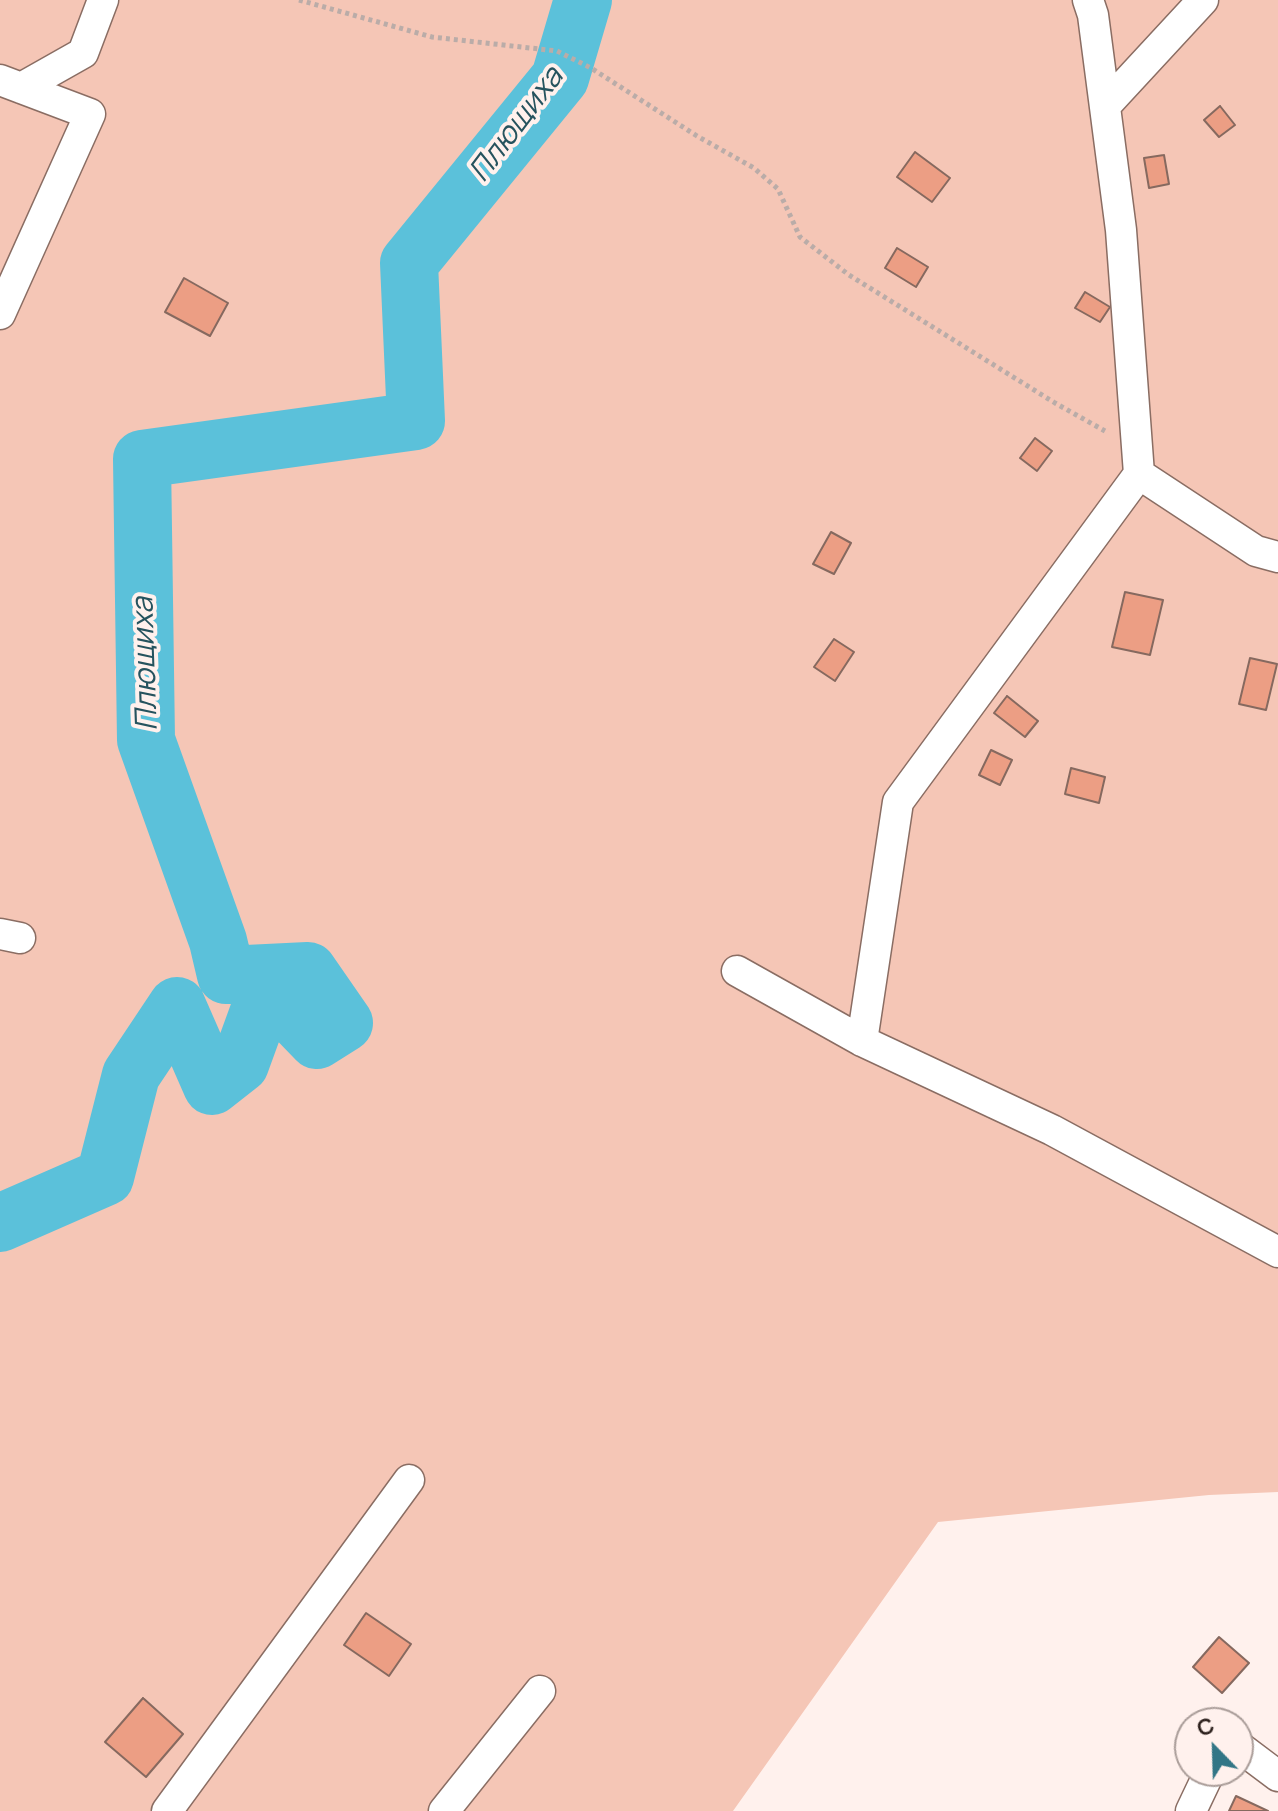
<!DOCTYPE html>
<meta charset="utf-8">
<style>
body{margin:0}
#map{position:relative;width:1278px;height:1811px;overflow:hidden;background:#fff1ed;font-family:Manrope,sans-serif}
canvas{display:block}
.north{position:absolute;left:1174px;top:1707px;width:80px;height:80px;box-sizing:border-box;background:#fff1ed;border:2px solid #aa9d99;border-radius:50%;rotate:337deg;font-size:22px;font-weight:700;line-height:32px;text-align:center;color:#2b1f1b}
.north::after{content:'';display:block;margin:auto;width:28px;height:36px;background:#327686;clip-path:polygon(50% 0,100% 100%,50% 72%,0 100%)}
</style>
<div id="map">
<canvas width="1278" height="1811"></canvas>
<div class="north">С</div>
</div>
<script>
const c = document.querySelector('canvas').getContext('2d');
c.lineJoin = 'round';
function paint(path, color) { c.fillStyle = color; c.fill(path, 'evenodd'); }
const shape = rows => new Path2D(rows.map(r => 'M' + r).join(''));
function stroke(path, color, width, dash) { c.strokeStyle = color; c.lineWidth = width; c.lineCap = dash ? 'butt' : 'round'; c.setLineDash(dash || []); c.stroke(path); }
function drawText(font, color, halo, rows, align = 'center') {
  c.font = font + ' Manrope,sans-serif'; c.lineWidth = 8; c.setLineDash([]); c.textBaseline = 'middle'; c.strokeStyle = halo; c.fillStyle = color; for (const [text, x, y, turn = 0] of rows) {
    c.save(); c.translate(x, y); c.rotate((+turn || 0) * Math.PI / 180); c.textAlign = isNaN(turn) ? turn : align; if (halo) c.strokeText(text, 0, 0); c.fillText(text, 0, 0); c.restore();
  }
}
const green = shape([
 [0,0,1278,0,1278,1492,1209,1495,938,1522,733,1811,0,1811]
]);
const river = shape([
 [0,1223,105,1177,131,1075,177,1006,212,1086,240,1064,260,1009,288,1010,317,1040,344,1023,308,971,226,975,218,941,146,740,142,459,416,421,409,263,560,78,583,0]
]);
const building = shape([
 [1220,106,1235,125,1219,137,1204,120,1220,106],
 [915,152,950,178,932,202,897,177,915,152],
 [1164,155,1169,184,1149,188,1144,158,1164,155],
 [897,248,928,267,916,287,885,268,897,248],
 [184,278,228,303,210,336,165,312,184,278],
 [1085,292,1110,307,1100,322,1075,308,1085,292],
 [1035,438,1052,451,1037,471,1020,458,1035,438],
 [831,532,851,543,834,574,813,564,831,532],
 [1125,592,1163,600,1150,655,1112,647,1125,592],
 [834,639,854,652,835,681,814,667,834,639],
 [1250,658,1277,664,1266,710,1239,704,1250,658],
 [1007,696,1038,721,1025,737,994,713,1007,696],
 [991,750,1012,760,1000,785,979,775,991,750],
 [1071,768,1105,777,1099,803,1065,794,1071,768],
 [366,1613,411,1644,389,1676,344,1645,366,1613],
 [1219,1637,1249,1663,1222,1693,1193,1667,1219,1637],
 [143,1698,183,1734,146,1777,105,1742,143,1698],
 [1236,1796,1268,1811,1229,1811,1236,1796]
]);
const path = shape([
 [299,0,432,37,557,51,591,68,697,136,754,168,778,189,800,237,849,275,1055,403,1105,431]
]);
const minor = shape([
 [0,80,90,114,0,314],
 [21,88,83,53,103,0],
 [1105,106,1203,0],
 [1139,474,1256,551,1278,557],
 [0,934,20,938],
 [737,971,862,1041,1052,1130,1278,1252],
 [862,1041,898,802,1139,474,1121,230,1093,15,1088,0],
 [1238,1746,1278,1776],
 [167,1811,409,1480],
 [444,1811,540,1691],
 [1191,1811,1210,1771]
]);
const waterNames = [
 ["Плющиха",517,125,-53],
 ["Плющиха",146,664,-92]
];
paint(green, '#f5c6b6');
stroke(river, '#5bc1da', 58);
paint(building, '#ec9e84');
stroke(building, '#86695f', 2);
stroke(minor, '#8a6d63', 33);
stroke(path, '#baaca8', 5, [4, 4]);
stroke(minor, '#fff', 30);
drawText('italic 30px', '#26535e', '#fff1ed', waterNames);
</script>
